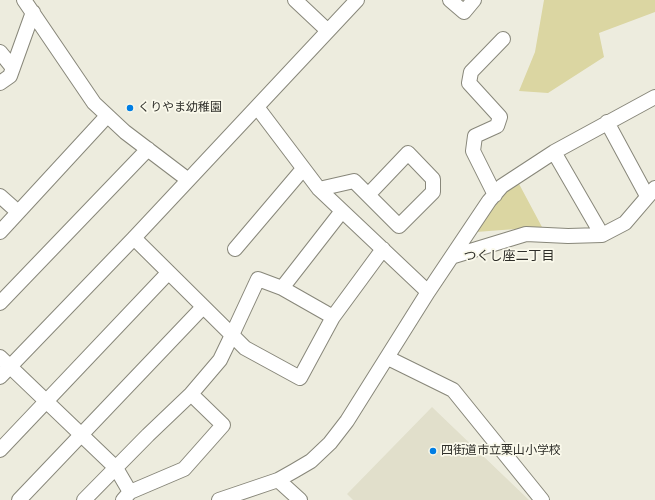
<!DOCTYPE html>
<meta charset="utf-8">
<style>
body{margin:0}
canvas{display:block;background:#edecde}
</style>
<canvas width="655" height="500"></canvas>
<script>
const c = document.querySelector('canvas').getContext('2d');
c.lineJoin = 'round';
function paint(path, color) { c.fillStyle = color; c.fill(path, 'evenodd'); }
const shape = rows => new Path2D(rows.map(r => 'M' + r).join(''));
function stroke(path, color, width, dash) { c.strokeStyle = color; c.lineWidth = width; c.lineCap = dash ? 'butt' : 'round'; c.setLineDash(dash || []); c.stroke(path); }
function drawText(font, color, halo, rows, align = 'center') {
  c.font = font + ' "Titillium Web","Noto Sans JP",sans-serif'; c.lineWidth = 3.5; c.setLineDash([]); c.textBaseline = 'middle'; c.strokeStyle = halo; c.fillStyle = color; for (const [text, x, y, turn = 0] of rows) {
    c.save(); c.translate(x, y); c.rotate((+turn || 0) * Math.PI / 180); c.textAlign = isNaN(turn) ? turn : align; if (halo) c.strokeText(text, 0, 0); c.fillText(text, 0, 0); c.restore();
  }
}
const built = shape([
 [432,407,529,500,353,500,347,494]
]);
const green = shape([
 [544,0,655,0,655,12,599,33,604,57,548,93,519,91,535,52],
 [518,182,542,227,476,232,504,191]
]);
const minor = shape([
 [24,0,94,103,125,132,187,179],
 [295,0,328,31],
 [450,0,464,12,474,0],
 [0,52,13,68],
 [0,83,10,76,33,12],
 [257,107,319,189,428,292],
 [607,122,647,196],
 [554,152,602,235],
 [319,189,354,181,399,226,433,192,433,179,408,153,368,195],
 [495,195,473,151,475,136,497,126,500,117,469,83,471,72,503,39],
 [0,196,18,212],
 [0,232,107,116],
 [235,249,303,169],
 [454,256,526,234,568,236,602,235,625,223,655,188],
 [282,288,342,211],
 [0,303,148,149],
 [333,317,282,288,258,279,232,335,245,348,300,378,333,317,383,249],
 [0,357,116,468,130,492],
 [388,358,453,390,542,500],
 [0,377,134,238,357,0],
 [0,450,168,273],
 [278,480,300,500],
 [19,500,203,307],
 [84,500,148,435,191,394,220,360,232,335,134,238],
 [123,500,130,492,184,469,223,425,191,394],
 [219,500,278,480,294,471,311,461,330,443,347,421,428,292,489,201,502,186,554,152,655,97]
]);
const markers = [
 [130,108,4,"#007ee4"],
 [433,451,4,"#007ee4"]
];
const poiNames = [
 ["くりやま幼稚園",138,108],
 ["四街道市立栗山小学校",441,451]
];
const neighbourhoodNames = [
 ["つくし座二丁目",509,257]
];
paint(built, '#e1dfcb');
paint(green, '#dbd6a2');
stroke(minor, '#88877a', 16);
stroke(minor, '#fff', 14);
for (const [x, y, r, color] of markers) { const dot = new Path2D(); dot.arc(x, y, r, 0, 2 * Math.PI); c.fillStyle = color; c.fill(dot); stroke(dot, '#faf9eb', 1.5); }
drawText('12px', '#2e2e29', '#faf9eb', poiNames, 'left');
drawText('13px', '#2e2e29', '#faf9eb', neighbourhoodNames);
</script>
